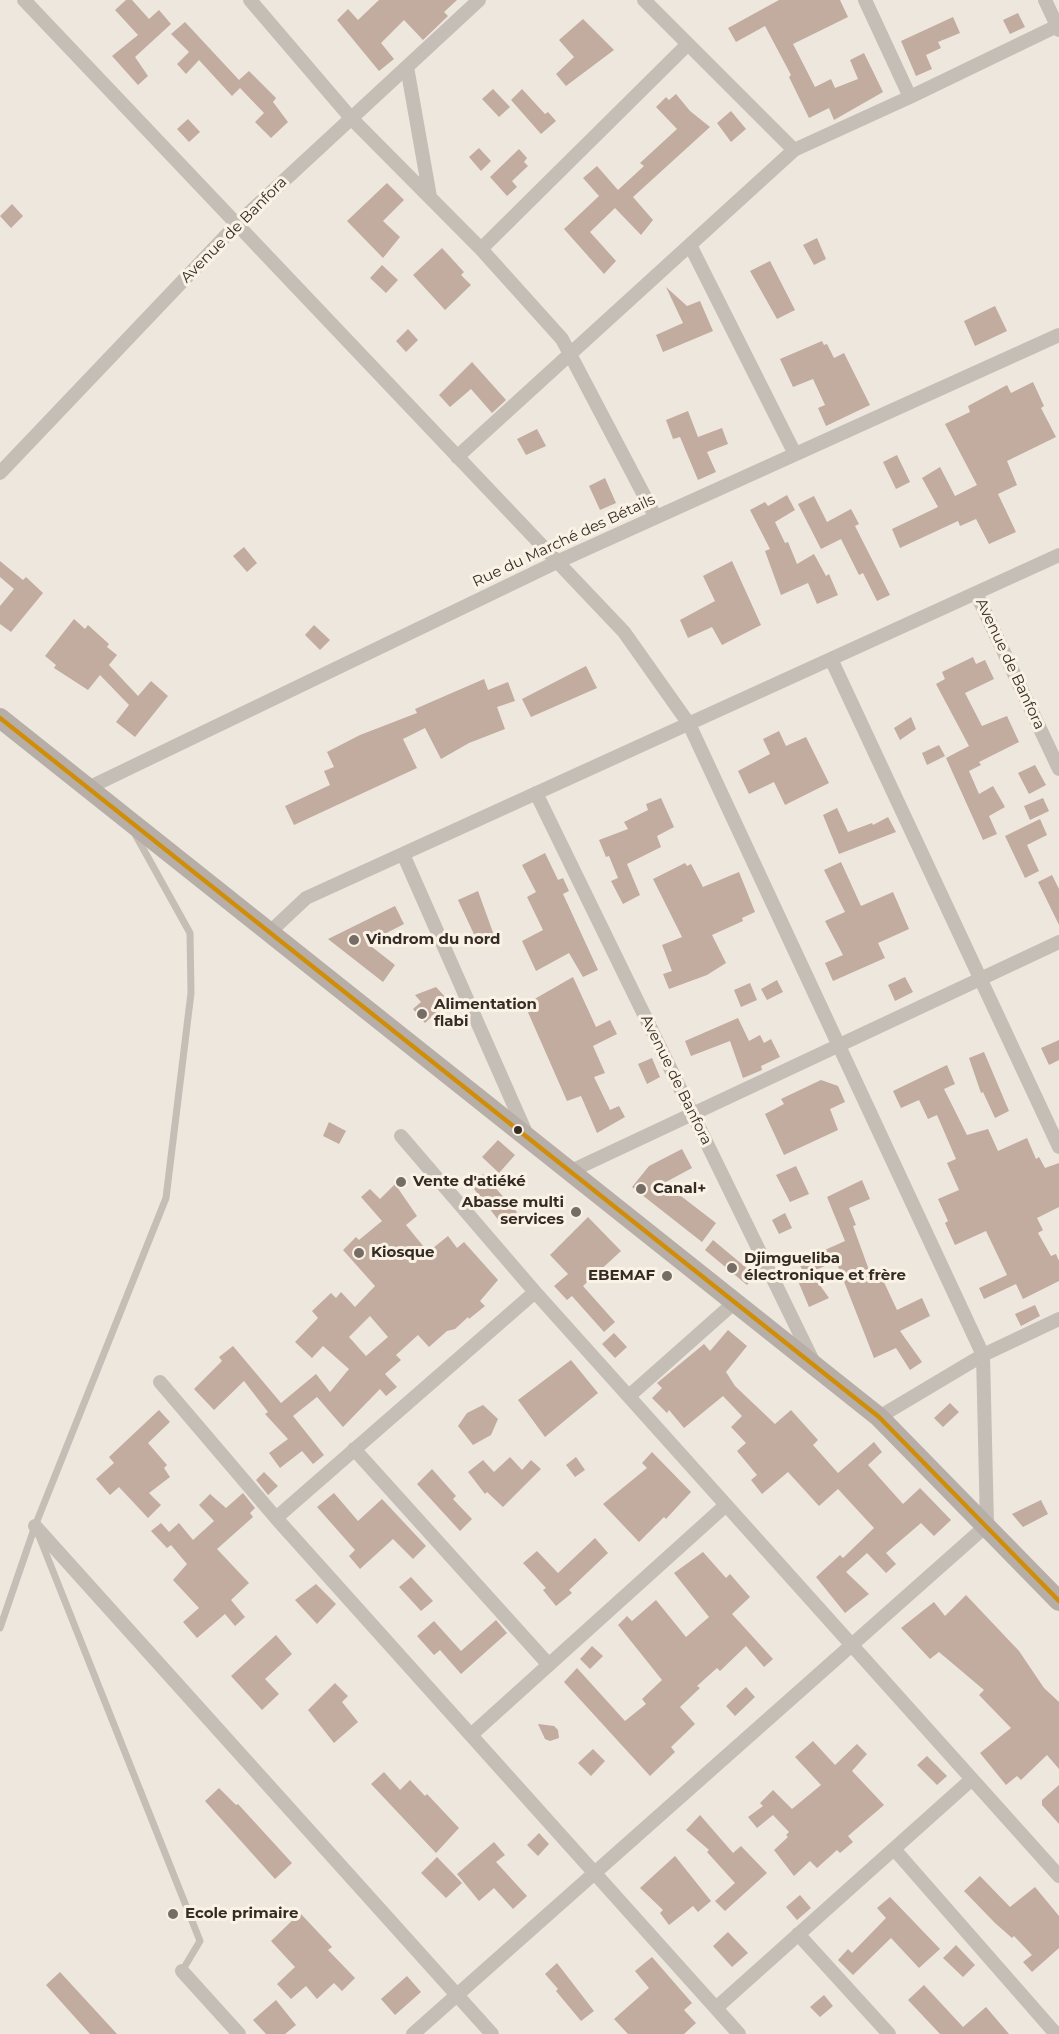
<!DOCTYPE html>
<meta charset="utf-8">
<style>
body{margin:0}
canvas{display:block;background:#ede7de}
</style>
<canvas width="1059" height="2034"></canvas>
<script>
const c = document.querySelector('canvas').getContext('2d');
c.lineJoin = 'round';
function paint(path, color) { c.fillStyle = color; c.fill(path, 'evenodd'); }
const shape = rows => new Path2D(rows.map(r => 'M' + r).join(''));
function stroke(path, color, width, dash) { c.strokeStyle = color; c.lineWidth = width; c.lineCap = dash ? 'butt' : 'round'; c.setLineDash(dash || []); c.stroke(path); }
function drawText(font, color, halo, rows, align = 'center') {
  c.font = font + ' Montserrat,sans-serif'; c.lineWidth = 6; c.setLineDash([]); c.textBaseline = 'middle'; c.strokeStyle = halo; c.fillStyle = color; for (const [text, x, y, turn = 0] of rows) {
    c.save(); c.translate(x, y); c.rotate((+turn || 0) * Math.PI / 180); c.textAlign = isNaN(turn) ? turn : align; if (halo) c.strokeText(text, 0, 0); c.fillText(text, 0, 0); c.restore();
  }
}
const building = shape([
 [126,0,132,0,149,19,159,10,171,24,135,57,148,76,138,85,112,56,138,35,115,10],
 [379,0,457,0,444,12,448,16,423,40,404,20,381,43,394,59,379,71,337,20,348,9,358,20],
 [779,0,840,0,848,17,793,44,815,87,831,79,835,88,858,79,850,60,864,53,883,92,834,120,829,108,809,118,789,77,791,75,765,26,736,42,728,28],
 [1018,13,1025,27,1010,34,1003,20],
 [953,17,960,33,938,42,941,48,926,55,932,69,916,76,901,41],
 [583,19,614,50,566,86,556,74,574,57,559,40],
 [185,22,239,80,249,71,276,98,273,102,288,122,271,138,255,122,264,113,240,88,232,96,199,60,186,74,177,64,189,52,171,34],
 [493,89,510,107,499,117,482,99],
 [522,89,545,114,548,112,556,121,541,134,511,100],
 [676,94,690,111,710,127,633,197,653,220,641,235,615,208,590,232,616,261,604,274,564,229,599,196,583,178,597,166,618,190,644,166,640,163,677,129,656,107,666,97,669,100],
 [731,111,746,129,731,142,717,123],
 [188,119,200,132,189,142,177,129],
 [479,148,491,161,481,171,469,157],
 [519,149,527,158,524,162,528,166,512,181,517,187,507,196,490,177],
 [387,183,404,200,383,221,400,237,383,258,347,221],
 [12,204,23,216,11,228,0,216],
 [817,238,826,259,814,265,803,245],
 [442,248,464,272,461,275,471,285,445,310,413,275],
 [770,261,795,310,777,319,750,271],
 [382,265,398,280,386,293,370,278],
 [666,287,687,306,700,301,713,331,663,352,656,335,683,323],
 [995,306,1007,331,975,346,964,321],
 [408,329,418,340,406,352,396,341],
 [822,341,824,345,827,344,834,358,844,353,870,405,826,426,818,408,825,405,813,379,793,387,780,359],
 [472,362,506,400,492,413,471,389,450,407,439,395],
 [1033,382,1044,406,1041,408,1056,437,1007,461,1017,485,998,494,1016,532,989,544,976,519,960,526,958,521,900,548,892,529,938,507,922,478,940,467,955,496,977,485,945,424,970,412,968,406,1007,385,1011,393],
 [688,411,698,437,722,428,728,444,707,452,716,472,698,480,680,437,673,439,666,420],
 [537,429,546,446,526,455,517,439],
 [897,455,910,482,896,489,883,462],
 [605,478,616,503,600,510,589,486],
 [787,495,795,510,775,522,785,543,788,542,797,564,814,554,826,576,829,574,838,595,817,604,808,583,781,595,765,551,770,549,750,510,765,502,768,506],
 [814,496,827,522,851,509,859,524,855,526,890,595,877,601,863,573,859,575,841,539,821,549,798,504],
 [244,547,257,563,247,572,233,556],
 [0,561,23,580,26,577,43,593,11,632,0,624,0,606,14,589,0,577],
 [732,561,761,625,722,645,712,627,688,638,680,620,715,601,703,576],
 [74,619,85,629,88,625,109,644,107,647,117,655,109,665,138,696,151,681,168,696,135,737,116,722,129,705,100,675,88,690,54,668,56,665,45,656],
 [314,625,330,640,320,650,305,635],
 [973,657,976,664,985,660,994,679,965,693,982,726,1007,716,1019,742,979,762,981,765,969,771,979,794,993,786,1005,807,989,816,997,834,983,840,946,758,969,746,936,684,945,679,942,672],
 [586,666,597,688,531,717,522,699],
 [484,679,488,690,508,682,515,701,497,707,505,729,469,743,441,759,425,728,403,739,417,768,294,825,285,806,330,785,324,771,334,767,327,752,360,735,417,713,415,709],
 [911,717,916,729,900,740,894,728],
 [779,731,786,746,806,737,829,783,785,805,774,782,749,794,738,771,770,754,763,739],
 [939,745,945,756,927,765,922,753],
 [1035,765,1046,785,1029,794,1018,773],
 [661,798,674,827,657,836,661,847,627,864,640,895,623,904,611,881,618,878,609,856,606,857,599,840,628,829,624,822,648,810,646,804],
 [1043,798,1049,811,1030,820,1024,806],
 [837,808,848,832,872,823,873,825,888,817,896,832,839,854,823,815],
 [1040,819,1047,835,1027,845,1039,871,1025,878,1005,836],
 [545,853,558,880,563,878,569,891,563,894,598,970,583,977,569,953,536,971,522,941,543,930,527,897,536,892,522,865],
 [841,862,861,906,893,892,909,929,878,943,885,958,833,981,825,963,843,955,825,921,845,912,824,870],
 [685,863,687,866,691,864,703,887,739,872,755,912,742,918,743,921,712,935,726,963,707,975,669,989,663,974,672,971,662,945,682,937,653,879],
 [1052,875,1059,889,1059,925,1038,882],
 [478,891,495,938,479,945,458,900],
 [395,906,404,924,367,943,395,965,383,982,328,939],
 [573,977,596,1027,610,1020,617,1034,593,1046,605,1073,594,1077,610,1110,619,1106,625,1117,597,1133,581,1096,567,1101,527,1010,534,1007,531,1001],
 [905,977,913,992,895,1001,888,985],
 [777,980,783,992,767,1000,761,989],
 [750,983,757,1000,741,1007,734,990],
 [436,987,449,1001,425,1023,413,1009,421,1002,415,995],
 [738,1018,749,1041,760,1035,764,1043,771,1039,780,1057,761,1066,762,1070,743,1078,730,1041,691,1056,685,1041],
 [1059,1040,1059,1060,1049,1065,1041,1048],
 [984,1052,1009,1111,995,1118,983,1092,981,1093,969,1058],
 [652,1058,660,1077,647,1084,638,1064],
 [947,1065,955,1084,944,1089,967,1135,988,1129,998,1151,1027,1138,1036,1159,1039,1157,1045,1168,1059,1163,1059,1207,1037,1218,1043,1230,1038,1233,1051,1256,1056,1254,1059,1261,1059,1281,1023,1299,1016,1284,984,1299,979,1288,1007,1275,986,1231,955,1245,945,1223,948,1221,938,1199,959,1190,947,1163,956,1159,937,1115,928,1119,919,1100,901,1108,893,1091],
 [821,1080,838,1086,845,1102,830,1109,838,1130,784,1155,765,1114,784,1104,781,1099],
 [329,1122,346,1131,339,1144,323,1136],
 [498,1140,515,1155,499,1173,482,1157],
 [682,1149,692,1168,664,1183,716,1223,702,1242,632,1187,649,1166],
 [796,1166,809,1194,790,1202,776,1175],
 [483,1174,517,1212,503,1226,471,1185],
 [862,1180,870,1199,849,1208,856,1225,853,1226,873,1281,882,1278,897,1310,922,1298,930,1316,900,1331,922,1362,910,1370,896,1348,874,1358,836,1261,805,1275,798,1262,845,1241,827,1197],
 [395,1184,417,1216,406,1225,428,1252,448,1236,457,1248,464,1242,498,1280,480,1301,485,1306,469,1319,468,1317,455,1329,447,1331,429,1347,418,1335,396,1355,401,1360,385,1374,397,1387,386,1396,380,1389,343,1427,317,1397,293,1416,324,1455,313,1464,302,1451,280,1468,269,1453,288,1439,265,1414,268,1412,244,1381,214,1410,194,1389,222,1361,219,1357,233,1346,281,1403,316,1374,330,1392,349,1369,323,1346,312,1358,295,1342,318,1318,312,1311,331,1293,336,1298,341,1292,355,1307,375,1286,343,1250,356,1237,359,1240,382,1221,361,1197,370,1189,380,1199],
 [370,1316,388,1337,366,1356,349,1337],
 [785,1213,792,1228,779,1234,772,1220],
 [588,1217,621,1251,583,1286,615,1322,604,1332,572,1296,567,1300,554,1286,568,1274,550,1255],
 [713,1240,755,1275,747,1285,705,1250],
 [812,1274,829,1298,809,1307,798,1281],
 [1035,1305,1040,1316,1021,1326,1015,1314],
 [728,1330,747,1346,726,1372,735,1386,775,1424,791,1410,818,1440,813,1445,838,1473,874,1442,882,1452,868,1465,903,1504,920,1488,951,1520,934,1536,921,1523,886,1553,896,1564,886,1573,867,1553,846,1572,869,1594,845,1613,816,1577,840,1555,843,1558,874,1528,838,1489,819,1506,788,1472,762,1494,751,1480,757,1475,737,1451,746,1443,731,1427,742,1416,723,1396,684,1428,669,1410,667,1413,652,1398,662,1388,657,1383,704,1344,710,1351],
 [614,1333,627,1347,615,1358,602,1344],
 [571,1360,598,1393,545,1437,518,1400],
 [950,1403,959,1412,943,1427,934,1418],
 [483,1405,498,1419,491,1435,473,1445,458,1426,467,1413],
 [159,1410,170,1422,148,1443,167,1465,164,1468,170,1477,149,1493,161,1505,148,1518,119,1487,110,1495,96,1479,114,1463,109,1457],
 [652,1452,691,1492,666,1519,664,1517,639,1542,603,1504,647,1468,642,1463],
 [510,1457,522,1470,531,1460,541,1469,503,1507,487,1492,485,1494,468,1472,483,1460,494,1472],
 [576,1457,585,1470,575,1477,566,1465],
 [432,1469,456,1496,453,1499,472,1519,460,1531,417,1484],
 [264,1472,278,1486,268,1495,256,1480],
 [243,1493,255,1508,250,1513,253,1517,217,1549,249,1583,231,1600,245,1617,235,1626,225,1614,197,1638,183,1622,199,1608,173,1580,187,1564,171,1545,167,1548,151,1531,161,1523,169,1532,179,1523,193,1540,214,1521,199,1505,210,1494,226,1508],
 [334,1493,358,1521,382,1499,426,1546,413,1559,393,1539,360,1569,349,1556,355,1550,317,1507],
 [1041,1500,1048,1514,1023,1527,1012,1514],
 [595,1538,608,1553,569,1590,572,1593,556,1606,543,1590,546,1588,523,1563,537,1551,558,1573],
 [703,1552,726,1578,730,1574,750,1597,732,1614,773,1659,764,1667,746,1646,720,1671,717,1668,697,1686,700,1688,680,1707,695,1724,671,1747,675,1752,650,1776,564,1682,577,1668,625,1721,646,1704,642,1699,662,1680,618,1625,627,1616,632,1621,656,1600,686,1637,709,1617,674,1573],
 [411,1577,433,1601,421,1611,399,1587],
 [316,1584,336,1604,317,1624,295,1600],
 [966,1595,1019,1651,1044,1688,1059,1702,1059,1769,1047,1755,1021,1780,1017,1776,1006,1785,980,1753,1011,1728,979,1695,984,1690,939,1652,930,1659,901,1628,934,1602,945,1616],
 [496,1620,507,1633,461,1674,440,1650,434,1655,417,1636,434,1621,461,1651],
 [276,1635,292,1654,265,1679,279,1694,262,1710,231,1676],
 [592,1646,603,1656,590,1669,580,1659],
 [335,1683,348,1696,342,1702,358,1722,334,1743,308,1710],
 [746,1687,755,1697,735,1716,726,1706],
 [538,1724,554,1726,558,1730,559,1738,550,1741,545,1739],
 [813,1741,835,1765,857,1744,867,1754,852,1771,884,1805,848,1836,853,1842,840,1853,837,1850,817,1868,810,1861,794,1876,774,1850,788,1837,786,1835,789,1832,773,1815,757,1828,748,1817,763,1806,760,1803,773,1790,792,1809,821,1785,795,1757],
 [593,1749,605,1761,591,1776,578,1763],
 [927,1756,947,1776,937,1785,917,1765],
 [384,1772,400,1790,410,1780,425,1796,427,1794,459,1828,436,1853,371,1784],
 [1059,1785,1059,1824,1042,1805,1042,1800],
 [219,1788,236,1805,238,1804,292,1863,275,1879,205,1801],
 [700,1815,733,1853,741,1846,767,1873,725,1911,715,1901,735,1883,707,1852,709,1850,686,1830],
 [539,1833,549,1844,538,1856,527,1845],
 [494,1842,505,1855,496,1862,527,1896,513,1909,494,1888,479,1901,457,1874],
 [675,1856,711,1901,698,1912,693,1906,669,1925,660,1913,663,1910,640,1888],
 [437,1857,462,1883,446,1898,421,1873],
 [980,1876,1010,1907,1035,1887,1059,1916,1059,1948,1032,1972,1023,1962,1032,1955,1014,1936,1012,1938,995,1923,964,1891],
 [800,1895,811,1908,797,1920,786,1907],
 [890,1897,940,1949,919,1968,891,1938,853,1975,838,1960,848,1949,852,1953,886,1918,877,1908],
 [300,1913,332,1947,328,1950,355,1978,342,1991,334,1983,317,1999,306,1986,291,1999,277,1984,295,1967,271,1941],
 [728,1932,748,1953,732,1967,713,1946],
 [956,1945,975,1965,963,1977,943,1958],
 [652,1957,692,2003,684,2010,696,2023,684,2034,628,2034,614,2019,649,1988,635,1971],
 [557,1963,594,2011,581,2021,556,1991,558,1989,545,1974],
 [60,1972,117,2034,90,2034,46,1985],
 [407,1976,421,1992,395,2015,381,1999],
 [924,1985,963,2027,986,2007,1009,2034,940,2034,908,2000],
 [824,1995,833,2006,820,2017,810,2007],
 [276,2000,296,2025,285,2034,266,2034,253,2020]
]);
const service = shape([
 [35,1526,166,1198,191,993,190,933,135,834],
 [39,1536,200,1941,182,1971],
 [0,1628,35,1526]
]);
const minor = shape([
 [24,0,624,632,689,724,983,1355,987,1525,413,2034],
 [250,0,351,118,481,249,562,339,655,516],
 [644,0,794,150],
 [865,0,910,97,1057,26],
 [1045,0,1059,30],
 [407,67,430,197],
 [690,245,795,454],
 [481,249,687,45],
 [457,457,794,150,910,97],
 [0,473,237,224,479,0],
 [976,593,1059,769],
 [831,659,1059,1147],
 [88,788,557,562,1059,335],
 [536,793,814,1363],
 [403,854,527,1135],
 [271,931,306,898,1059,555],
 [401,1136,535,1292,1059,1876],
 [571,1171,1059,942],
 [160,1382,276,1518,739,2034],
 [629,1396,735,1302],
 [879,1417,983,1355,1059,1319],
 [354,1449,549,1665],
 [276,1518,535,1292],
 [35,1526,492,2034],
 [471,1735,726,1505],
 [894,1849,1056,2034],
 [798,1934,889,2034],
 [182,1971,239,2034],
 [716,2008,972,1779]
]);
const secondary = shape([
 [0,718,879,1417,1059,1601]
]);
const bus1 = shape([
 [0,718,879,1417,1059,1601]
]);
const markers = [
 [354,940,6,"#766d66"],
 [422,1014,6,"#766d66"],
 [518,1130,5,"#362c26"],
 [401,1182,6,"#766d66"],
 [641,1189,6,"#766d66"],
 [576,1212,6,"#766d66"],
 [359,1253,6,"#766d66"],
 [732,1268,6,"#766d66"],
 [667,1276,6,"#766d66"],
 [173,1914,6,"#766d66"]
];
const streetNames = [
 ["Avenue de Banfora",234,230,-45],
 ["Rue du Marché des Bétails",564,541,-25],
 ["Avenue de Banfora",1010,664,65],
 ["Avenue de Banfora",676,1080,64]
];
const poiNames = [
 ["Vindrom du nord",366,940],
 ["Alimentation",434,1005],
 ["flabi",434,1022],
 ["Vente d'atiéké",413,1182],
 ["Canal+",653,1189],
 ["Abasse multi",564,1203,"right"],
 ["services",564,1220,"right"],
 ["Kiosque",371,1253],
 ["Djimgueliba",744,1259],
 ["électronique et frère",744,1276],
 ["EBEMAF",655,1276,"right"],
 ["Ecole primaire",185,1914]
];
paint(building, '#c2ab9f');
stroke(service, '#c5beb7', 7);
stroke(minor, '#c5beb7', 14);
stroke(secondary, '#b6aea7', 20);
stroke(bus1, '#d08e08', 4.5);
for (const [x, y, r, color] of markers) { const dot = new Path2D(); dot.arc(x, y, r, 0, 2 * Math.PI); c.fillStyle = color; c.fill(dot); stroke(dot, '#faf2e4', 2); }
drawText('15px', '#362c26', '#faf2e4', streetNames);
drawText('bold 15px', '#362c26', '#faf2e4', poiNames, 'left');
</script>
